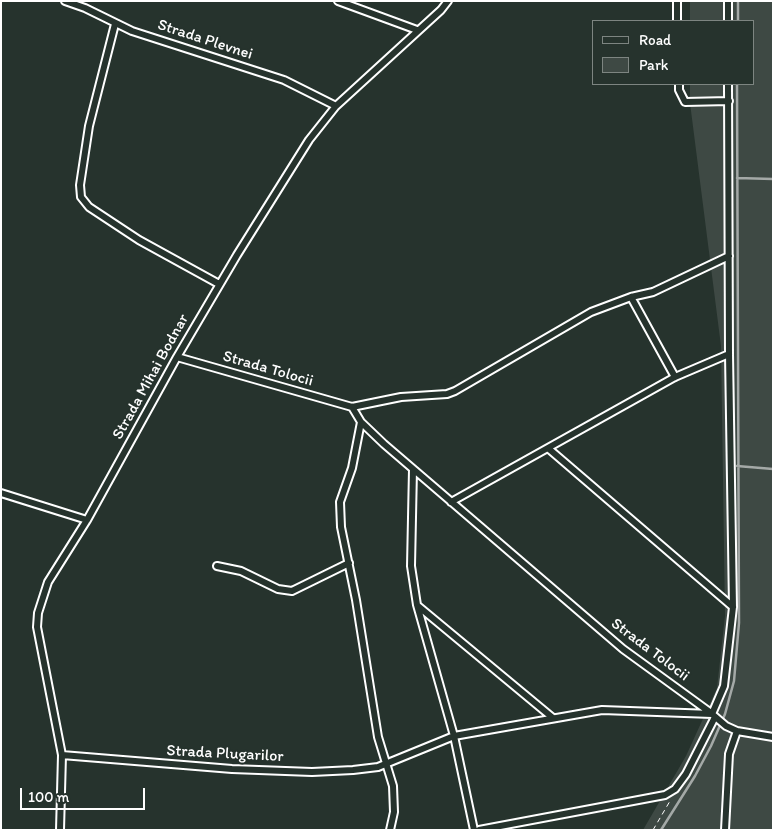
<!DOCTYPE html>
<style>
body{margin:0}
#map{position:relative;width:774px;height:831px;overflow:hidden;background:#26332d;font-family:Itim,sans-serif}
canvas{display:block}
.frame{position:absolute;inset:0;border:2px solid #fff;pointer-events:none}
.legend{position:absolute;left:592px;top:20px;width:162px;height:65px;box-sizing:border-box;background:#26332d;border:1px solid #7d8581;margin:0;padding:6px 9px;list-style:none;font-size:15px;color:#fff}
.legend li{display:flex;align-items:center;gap:10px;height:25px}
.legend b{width:25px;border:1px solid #7d8581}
.scale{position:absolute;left:20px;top:788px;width:125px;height:22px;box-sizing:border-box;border:2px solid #fff;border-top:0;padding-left:6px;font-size:15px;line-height:18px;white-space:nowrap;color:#fff;-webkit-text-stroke:4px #26332d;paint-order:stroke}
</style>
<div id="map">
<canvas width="774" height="831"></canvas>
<div class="frame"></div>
<ul class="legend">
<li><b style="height:6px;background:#26332d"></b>Road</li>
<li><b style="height:14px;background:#3e4944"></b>Park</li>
</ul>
<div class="scale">100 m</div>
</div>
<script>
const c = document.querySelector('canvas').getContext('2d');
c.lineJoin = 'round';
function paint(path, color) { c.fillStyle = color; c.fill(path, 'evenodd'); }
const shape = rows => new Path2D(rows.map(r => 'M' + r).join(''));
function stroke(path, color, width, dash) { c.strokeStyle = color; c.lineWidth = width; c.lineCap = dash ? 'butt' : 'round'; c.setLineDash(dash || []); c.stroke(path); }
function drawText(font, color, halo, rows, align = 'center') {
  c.font = font + ' Itim,sans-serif'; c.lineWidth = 4; c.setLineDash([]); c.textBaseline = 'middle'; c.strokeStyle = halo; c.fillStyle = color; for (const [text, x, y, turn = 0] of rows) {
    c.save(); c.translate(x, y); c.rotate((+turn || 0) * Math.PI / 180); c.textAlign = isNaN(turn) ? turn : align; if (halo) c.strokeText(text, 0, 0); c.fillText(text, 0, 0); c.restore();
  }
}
const green = shape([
 [690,1,773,1,773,830,643,830,686,756,717,688,725,616,721,346,690,103,690,84,753,84,753,21,690,21]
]);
const stream = shape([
 [738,1,738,21],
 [737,178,773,179],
 [737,466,773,469],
 [661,830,695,776,711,746,725,714,734,681,739,623,737,84]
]);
const path = shape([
 [653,830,670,801]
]);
const minor = shape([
 [65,1,85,8,132,31,284,80,336,106],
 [338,1,417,30],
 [728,1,728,21],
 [677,21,677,1],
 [115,24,89,126,80,185,81,197,89,207,139,240,219,284],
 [679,84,679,90,685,102,729,101],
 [728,84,729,354,733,607,724,686,712,714,726,726,737,731],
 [631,297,675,377],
 [177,357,352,407,401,397,447,394,455,391,591,312,631,297,653,292,729,256],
 [352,407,361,422,384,444,623,649,711,713],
 [361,422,352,468,340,502,341,527,356,600,378,737,393,786,394,812,390,830],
 [549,449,733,607],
 [413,469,411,566,417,605,454,736,474,830],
 [1,493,87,520],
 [451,502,675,377,729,354],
 [217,566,241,571,278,589,292,591,349,563],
 [418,606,553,718],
 [62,755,232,769,312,772,353,770,378,767,454,736,602,710,712,714],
 [60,830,62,755,37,627,38,613,48,582,87,520,177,357,237,255,309,140,336,106,441,10,448,1],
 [479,830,665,795,675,789,686,774,715,717],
 [725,830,729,754,737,731,773,737]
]);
const streetNames = [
 ["Strada Plevnei",205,40,18],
 ["Strada Tolocii",268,369,16],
 ["Strada Mihai Bodnar",151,377,-61],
 ["Strada Tolocii",650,650,37],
 ["Strada Plugarilor",225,754,3]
];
paint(green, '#3e4944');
stroke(stream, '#a4a9a7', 2.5);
stroke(minor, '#fff', 10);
stroke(path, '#fff', 1, [5, 4]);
stroke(minor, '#26332d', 6);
drawText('16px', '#fff', '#26332d', streetNames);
</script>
